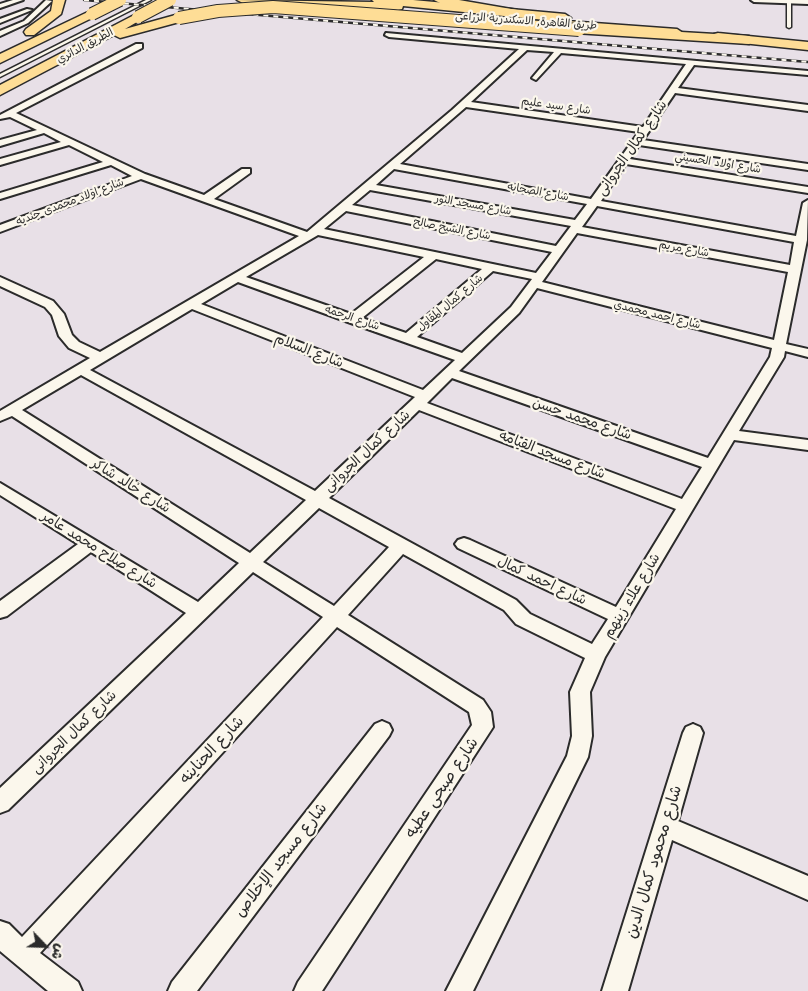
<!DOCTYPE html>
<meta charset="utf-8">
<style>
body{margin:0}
#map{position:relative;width:808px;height:991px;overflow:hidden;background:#e8e0e7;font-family:"Playpen Sans","Playpen Sans Arabic",sans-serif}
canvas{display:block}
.north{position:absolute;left:20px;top:921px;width:50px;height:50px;-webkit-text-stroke:4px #fbf7ec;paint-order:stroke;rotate:114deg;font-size:14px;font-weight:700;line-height:20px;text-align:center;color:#2b2b2b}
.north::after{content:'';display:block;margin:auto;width:18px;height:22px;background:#2b2b2b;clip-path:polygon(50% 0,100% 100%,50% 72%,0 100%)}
</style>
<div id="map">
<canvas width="808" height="991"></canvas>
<div class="north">ش</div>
</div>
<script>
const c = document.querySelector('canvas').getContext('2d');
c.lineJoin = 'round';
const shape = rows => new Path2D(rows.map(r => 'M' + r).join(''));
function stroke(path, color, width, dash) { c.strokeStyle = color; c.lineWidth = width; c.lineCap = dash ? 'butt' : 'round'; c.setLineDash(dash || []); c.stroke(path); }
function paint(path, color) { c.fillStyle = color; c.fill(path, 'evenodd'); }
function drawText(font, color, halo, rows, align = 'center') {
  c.font = font + ' "Playpen Sans","Playpen Sans Arabic",sans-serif'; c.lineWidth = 4.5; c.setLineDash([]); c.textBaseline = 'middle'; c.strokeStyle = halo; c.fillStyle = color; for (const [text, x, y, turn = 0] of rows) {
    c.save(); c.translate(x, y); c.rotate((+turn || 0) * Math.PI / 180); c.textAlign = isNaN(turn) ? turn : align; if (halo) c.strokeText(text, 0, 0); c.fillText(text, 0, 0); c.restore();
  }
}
const service = shape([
 [146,0,151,0,0,77,0,74,146,0],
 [789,1,791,2,791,27,789,28,787,27,787,2,789,1]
]);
const minor = shape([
 [13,0,23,0,0,8,0,4,13,0],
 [46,0,52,1,28,23,0,36,0,31,24,21,46,0],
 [751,0,808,0,808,4,754,2,751,0],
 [27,9,32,10,0,23,0,19,27,9],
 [386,33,808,71,808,75,694,65,678,88,808,105,808,111,675,93,643,140,808,164,808,170,639,145,630,159,808,187,808,193,626,164,601,201,796,236,803,203,808,200,807,240,786,344,808,349,808,357,785,351,784,357,739,431,808,440,808,450,734,440,605,657,590,692,592,736,588,757,473,991,446,991,567,756,572,736,570,692,585,658,516,624,504,610,403,554,348,615,483,700,491,712,493,727,322,991,294,991,298,982,472,725,469,712,337,627,40,953,78,982,82,991,48,991,0,951,0,921,9,924,22,937,323,617,253,572,8,810,0,813,0,788,186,613,91,552,7,616,0,618,0,601,78,544,0,495,0,483,198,602,239,563,12,416,0,421,0,411,90,358,69,348,59,336,52,315,45,307,0,286,0,277,53,301,64,314,72,335,79,342,100,352,299,236,141,179,0,232,0,225,132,176,111,165,0,199,0,193,103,162,69,145,0,165,0,159,61,142,44,133,0,146,0,140,37,130,10,117,0,119,0,115,136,44,142,44,142,48,16,113,145,174,204,195,242,169,250,169,250,173,214,199,307,232,452,110,519,49,389,37,385,35,386,33],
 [527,50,554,52,532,78,536,80,561,53,686,64,643,127,471,102,527,50],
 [466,107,639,132,591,199,400,164,466,107],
 [394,169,587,204,575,220,376,185,394,169],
 [370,190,571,226,556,246,352,205,370,190],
 [597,206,794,242,790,265,582,227,597,206],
 [346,211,552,252,536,273,324,229,346,211],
 [577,233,788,272,774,340,542,282,577,233],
 [318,235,424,257,351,314,246,277,318,235],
 [436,259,482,269,406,333,362,318,436,259],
 [493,271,532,279,511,307,462,353,417,337,493,271],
 [238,282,348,322,455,360,423,390,201,304,238,282],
 [537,288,772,348,770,357,708,458,459,371,519,313,537,288],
 [192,309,415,397,315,491,90,370,192,309],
 [81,375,306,500,250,553,22,410,81,375],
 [452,378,702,467,682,499,427,403,452,378],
 [419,410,676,509,616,607,470,540,464,538,458,540,455,544,458,548,608,619,592,644,530,614,516,600,329,498,419,410],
 [319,508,389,547,334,606,263,562,319,508],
 [382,721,389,724,392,730,389,736,197,991,168,991,172,982,375,724,382,721],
 [693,724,700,727,703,733,678,821,808,876,808,900,672,840,628,991,602,991,683,733,686,727,693,724]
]);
const trunk = shape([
 [237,0,374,2,372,0,413,0,565,14,571,18,567,21,677,29,683,33,677,37,546,27,540,23,545,20,403,6,402,9,398,10,307,4,301,7,243,3,237,0],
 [718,33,808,42,808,50,714,40,712,37,714,34,718,33]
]);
const motorway = shape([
 [53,0,65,0,61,14,34,35,26,35,24,32,26,29,51,11,53,0],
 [434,0,459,0,517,10,523,14,517,18,440,3,434,0],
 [92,10,98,14,96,16,0,63,0,54,92,10],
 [138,13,144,17,142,19,125,29,179,14,185,18,183,21,120,38,114,35,0,95,0,85,138,13],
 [579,26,749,36,755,40,749,44,575,33,573,30,575,27,579,26]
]);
const rail = shape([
 [84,0,808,62]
]);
const motorwayBridge = shape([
 [92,14,120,0],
 [138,17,170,0],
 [179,18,218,11,273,7,579,30]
]);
const farStreetnames = [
 ["طريق القاهرة, الاسكندرية الزراعى",526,21,4],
 ["الطريق الدائري",85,46,-28],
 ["شارع سيد عليم",556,106,8],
 ["شارع اولاد الحسيني",718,163,9],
 ["شارع الصحابه",538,192,10],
 ["شارع اولاد محمدى جنديه",70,202,-21],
 ["شارع مسجد النور",473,205,10],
 ["شارع الشيخ صالح",452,229,11],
 ["شارع مريم",684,249,10],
 ["شارع كمال المقاول",450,303,-40],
 ["شارع احمد محمدي",657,315,14],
 ["شارع الرحمه",352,318,19]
];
const streetNames = [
 ["شارع كمال الجروانى",632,148,-55],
 ["شارع السلام",309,351,21],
 ["شارع محمد حسن",582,419,19],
 ["شارع كمال الجروانى",367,451,-43],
 ["شارع مسجد القيامه",552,455,21],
 ["شارع خالد شاكر",131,486,32],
 ["شارع صلاح محمد عامر",99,550,32],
 ["شارع احمد كمال",542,581,25],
 ["شارع علاء زينهم",632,596,-59],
 ["شارع كمال الجروانى",74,732,-44]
];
const nearStreetnames = [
 ["شارع الحناينه",212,750,-47],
 ["شارع صبحى عطيه",442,788,-56],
 ["شارع مسجد الإخلاص",281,860,-52],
 ["شارع محمود كمال الدين",654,862,-73]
];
stroke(service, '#2b2b2b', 3);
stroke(minor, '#2b2b2b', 4);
stroke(trunk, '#2b2b2b', 3);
stroke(motorway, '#2b2b2b', 3);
paint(service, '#fbf7ec');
paint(minor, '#fbf7ec');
paint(trunk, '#fedd96');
paint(motorway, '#fedd96');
stroke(rail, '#2b2b2b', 2.5);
stroke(rail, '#fbf7ec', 2, [5]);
stroke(motorwayBridge, '#2b2b2b', 14, []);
stroke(motorwayBridge, '#fedd96', 12);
drawText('11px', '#2b2b2b', '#fbf7ec', farStreetnames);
drawText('14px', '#2b2b2b', '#fbf7ec', streetNames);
drawText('16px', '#2b2b2b', '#fbf7ec', nearStreetnames);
</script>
